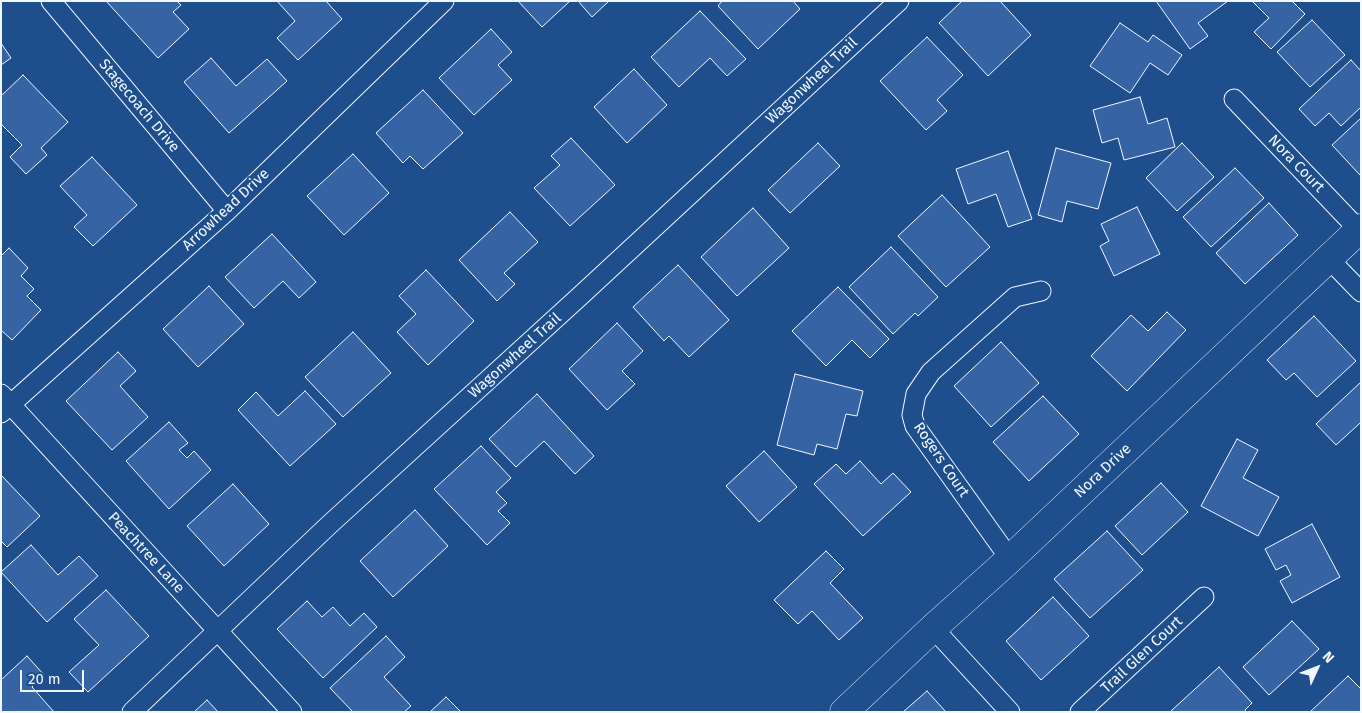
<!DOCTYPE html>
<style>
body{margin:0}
#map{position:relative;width:1362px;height:713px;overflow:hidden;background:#1f4e8c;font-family:"Fira Sans",sans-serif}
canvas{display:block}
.frame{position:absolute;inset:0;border:2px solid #f2f6ff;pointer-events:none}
.north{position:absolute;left:1292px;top:643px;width:50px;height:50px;-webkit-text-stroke:4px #1f4e8c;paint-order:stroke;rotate:47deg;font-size:14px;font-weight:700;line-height:20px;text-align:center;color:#f2f6ff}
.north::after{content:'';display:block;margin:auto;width:18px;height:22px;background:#f2f6ff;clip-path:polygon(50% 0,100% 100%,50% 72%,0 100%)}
.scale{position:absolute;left:20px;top:670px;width:64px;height:22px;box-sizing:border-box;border:2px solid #f2f6ff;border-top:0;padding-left:6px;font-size:15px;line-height:18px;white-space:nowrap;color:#f2f6ff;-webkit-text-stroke:4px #1f4e8c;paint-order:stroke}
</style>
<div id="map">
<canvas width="1362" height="713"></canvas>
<div class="frame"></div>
<div class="north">N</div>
<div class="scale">20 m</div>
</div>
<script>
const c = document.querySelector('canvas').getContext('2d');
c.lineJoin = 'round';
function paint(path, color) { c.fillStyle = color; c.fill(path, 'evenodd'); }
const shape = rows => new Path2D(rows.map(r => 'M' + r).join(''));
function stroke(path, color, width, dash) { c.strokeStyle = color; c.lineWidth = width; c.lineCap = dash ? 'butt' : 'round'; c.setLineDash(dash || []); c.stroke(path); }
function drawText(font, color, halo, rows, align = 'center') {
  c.font = font + ' "Fira Sans",sans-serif'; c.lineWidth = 4; c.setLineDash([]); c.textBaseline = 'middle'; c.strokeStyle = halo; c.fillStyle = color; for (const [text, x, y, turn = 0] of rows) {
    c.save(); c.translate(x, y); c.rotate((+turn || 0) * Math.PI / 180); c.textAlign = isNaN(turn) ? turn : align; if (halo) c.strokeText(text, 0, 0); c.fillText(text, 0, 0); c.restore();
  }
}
const building = shape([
 [106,1,177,1,181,5,173,12,189,29,158,58,106,1],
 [277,1,326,1,342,19,298,60,277,38,295,21,277,1],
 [518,1,570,1,542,27,518,1],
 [578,1,609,1,592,17,578,1],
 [722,1,793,1,800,9,758,49,718,6,722,1],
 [962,1,1000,1,1031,35,988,76,939,23,962,1],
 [1156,1,1228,1,1198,23,1208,36,1190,49,1156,1],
 [1252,1,1292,1,1305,14,1271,49,1254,32,1269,18,1252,1],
 [700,11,746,59,727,76,710,58,679,87,651,57,700,11],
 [1312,20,1345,55,1310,87,1277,52,1312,20],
 [1120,23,1148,42,1153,35,1182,55,1168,75,1150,63,1130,93,1090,66,1120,23],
 [491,29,512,52,498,65,512,80,474,115,439,78,491,29],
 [927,37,963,75,937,100,947,111,926,130,880,81,927,37],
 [1,43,11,58,1,65,1,43],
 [211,58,236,86,267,59,287,81,229,133,184,82,211,58],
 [1351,60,1361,71,1361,107,1341,126,1329,113,1315,126,1299,109,1351,60],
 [634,69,667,105,627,143,594,107,634,69],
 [23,75,68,122,41,148,47,155,26,174,10,157,22,145,1,124,1,96,23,75],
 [423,90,463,133,423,169,410,156,403,163,376,133,423,90],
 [1140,97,1148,124,1167,118,1175,147,1124,160,1118,138,1102,143,1093,110,1140,97],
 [1361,118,1361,174,1360,175,1332,145,1361,118],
 [571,138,615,185,570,226,534,188,560,165,551,156,571,138],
 [818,143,840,166,790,213,768,190,818,143],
 [1182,143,1214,177,1177,211,1146,178,1182,143],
 [1056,148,1111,163,1098,209,1067,201,1062,222,1038,215,1056,148],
 [1008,151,1032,219,1008,227,996,194,968,204,956,169,1008,151],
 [353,154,389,193,344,235,307,196,353,154],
 [92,157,137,205,93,246,74,227,87,215,60,186,92,157],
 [1235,168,1264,198,1211,247,1183,217,1235,168],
 [942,195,990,247,946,287,898,236,942,195],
 [1269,203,1298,235,1245,284,1216,253,1269,203],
 [1137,207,1160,254,1114,276,1100,246,1109,241,1101,224,1137,207],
 [753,208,789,248,737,296,701,257,753,208],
 [510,212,538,242,504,273,515,284,497,301,459,260,510,212],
 [272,234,316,282,299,298,283,281,254,308,225,277,272,234],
 [891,247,938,297,918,316,915,313,893,334,849,287,891,247],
 [9,248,28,268,21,276,34,289,27,296,41,310,12,340,1,330,1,256,9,248],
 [678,265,729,320,689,357,669,336,664,341,633,307,678,265],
 [426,270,474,321,428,365,397,332,416,314,399,296,426,270],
 [209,286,244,324,198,367,163,329,209,286],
 [838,287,889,339,870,358,852,340,826,366,792,331,838,287],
 [1167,312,1186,330,1127,391,1091,356,1131,315,1148,331,1167,312],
 [1314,316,1356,361,1317,397,1294,373,1286,380,1267,360,1314,316],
 [617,323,643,351,622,371,635,384,607,410,569,369,617,323],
 [353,332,391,373,343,417,305,377,353,332],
 [1001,342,1039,383,991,427,954,386,1001,342],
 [118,352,136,371,120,386,148,417,112,450,66,401,118,352],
 [795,374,863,391,857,416,846,414,837,449,817,444,814,455,777,445,795,374],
 [1361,382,1361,424,1360,423,1336,445,1316,424,1361,382],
 [305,391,336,424,290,466,238,410,256,392,278,416,305,391],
 [537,394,594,456,575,474,544,441,516,467,489,439,537,394],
 [1043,396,1079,434,1029,481,993,442,1043,396],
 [169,422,188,443,179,450,187,458,194,451,211,470,169,509,126,461,169,422],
 [1237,439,1258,450,1243,478,1279,497,1258,536,1201,506,1237,439],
 [481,446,511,478,496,492,507,503,498,511,510,523,487,545,434,489,481,446],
 [764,451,797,487,759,522,726,486,764,451],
 [860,461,881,484,893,473,911,492,863,536,814,484,836,464,846,474,860,461],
 [1,475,40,516,7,547,1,541,1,475],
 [1161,483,1188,512,1142,555,1115,526,1161,483],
 [233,484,269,524,224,566,187,526,233,484],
 [415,510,448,546,393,597,360,561,415,510],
 [1312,524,1340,577,1292,603,1280,581,1291,575,1286,565,1276,570,1265,549,1312,524],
 [1107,531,1143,570,1090,618,1054,579,1107,531],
 [31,545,58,575,79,556,98,576,47,622,1,572,31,545],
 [826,551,844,569,830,583,863,618,839,640,812,611,798,624,774,600,826,551],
 [106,590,149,636,88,692,69,672,99,645,74,619,106,590],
 [1053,597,1089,636,1041,680,1006,641,1053,597],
 [307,601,322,617,333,607,350,626,364,613,377,627,323,678,277,629,307,601],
 [1292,621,1319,649,1269,695,1243,667,1292,621],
 [386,636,405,657,384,677,411,706,404,712,353,712,330,688,386,636],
 [27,656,44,675,32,687,54,712,1,712,1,680,27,656],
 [1219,667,1252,703,1245,710,1246,712,1172,712,1171,711,1219,667],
 [1348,676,1361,689,1361,712,1310,712,1348,676],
 [927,691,946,712,903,712,927,691],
 [446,697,461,712,430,712,446,697],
 [207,700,218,712,194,712,207,700]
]);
const street = shape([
 [51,1,227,211],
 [1234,99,1359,230],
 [1328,258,1361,292],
 [1,394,292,712],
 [1,413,227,211,444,1],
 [1010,559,915,426,912,415,916,394,931,372,1015,297,1041,291],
 [933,628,1010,712],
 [132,712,330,524,579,297,899,1],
 [1080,712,1204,597]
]);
const secondary = shape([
 [844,712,933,628,1010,559,1361,228]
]);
const streetNames = [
 ["Wagonwheel Trail",812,81,-43],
 ["Stagecoach Drive",139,106,50],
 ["Nora Court",1296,164,46],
 ["Arrowhead Drive",226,210,-43],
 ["Wagonwheel Trail",515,356,-42],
 ["Rogers Court",941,460,56],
 ["Nora Drive",1103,471,-43],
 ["Peachtree Lane",146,553,47],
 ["Trail Glen Court",1142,655,-43]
];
paint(building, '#3563a3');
stroke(building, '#f2f6ff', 1);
stroke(street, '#f2f6ff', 21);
stroke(secondary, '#f2f6ff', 29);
stroke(street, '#1f4e8c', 19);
stroke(secondary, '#1f4e8c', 28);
drawText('15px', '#f2f6ff', '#1f4e8c', streetNames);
</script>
